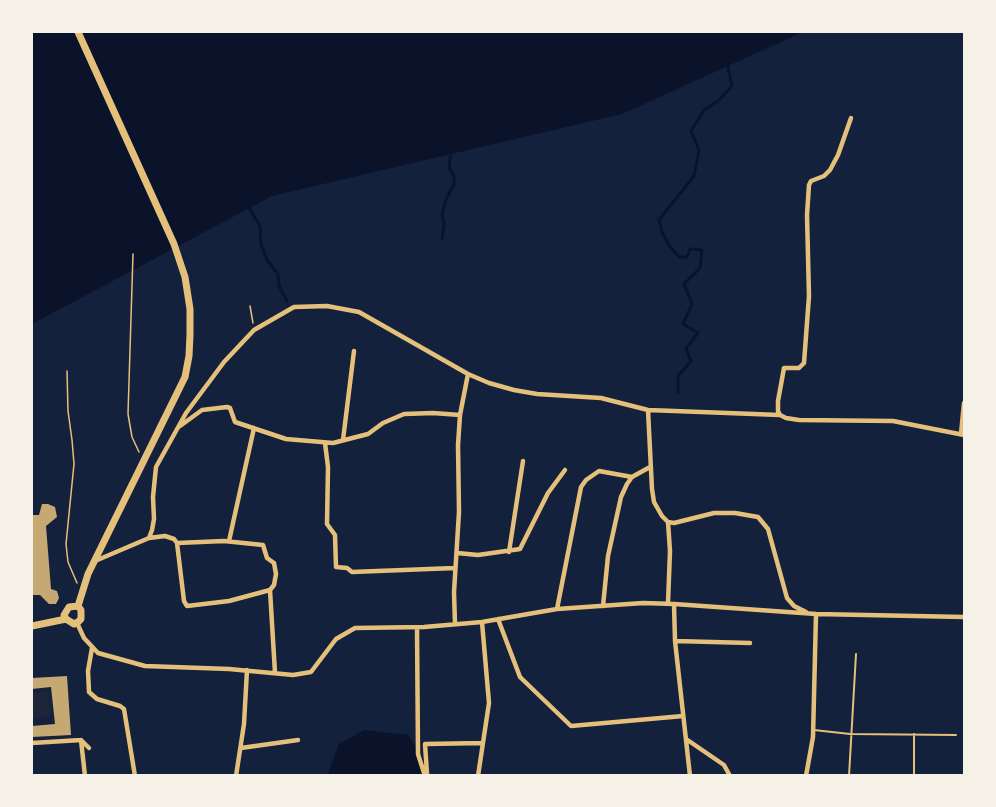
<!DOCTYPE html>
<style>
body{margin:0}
#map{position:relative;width:996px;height:807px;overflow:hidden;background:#14213d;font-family:"Exo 2",sans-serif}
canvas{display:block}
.frame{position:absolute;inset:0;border:33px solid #f6f1e7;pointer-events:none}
</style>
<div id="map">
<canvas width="996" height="807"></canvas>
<div class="frame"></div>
</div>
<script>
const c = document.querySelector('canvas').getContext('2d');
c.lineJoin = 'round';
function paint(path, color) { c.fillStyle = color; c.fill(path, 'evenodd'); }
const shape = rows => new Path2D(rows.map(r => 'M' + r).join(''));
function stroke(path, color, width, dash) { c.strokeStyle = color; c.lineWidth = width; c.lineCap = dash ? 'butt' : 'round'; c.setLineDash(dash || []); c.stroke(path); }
const green = shape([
 [48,691,50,716,32,718,32,692]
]);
const water = shape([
 [32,32,803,32,622,114,272,196,32,324],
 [364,730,408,735,424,759,427,776,327,776,339,744]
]);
const stream = shape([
 [248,206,260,226,261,244,267,260,278,274,279,286,287,301],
 [442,239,444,223,442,214,447,197,454,185,454,176,449,167,451,152],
 [678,393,678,376,691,361,686,349,698,333,683,324,692,304,684,284,700,268,702,250,690,249,687,257,679,257,669,245,662,232,659,220,694,176,699,150,691,131,704,110,718,101,732,86,727,63]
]);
const building = shape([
 [42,504,48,504,55,507,57,517,46,526,51,589,57,591,59,598,56,604,49,604,40,595,33,595,32,586,32,515,39,515],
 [67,676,71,735,32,737,32,726,55,724,51,687,32,689,32,678]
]);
const path = shape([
 [133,254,128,414,132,437,139,452],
 [250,306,253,323],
 [67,371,68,411,72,440,74,464,66,544,68,562,77,583]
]);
const service = shape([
 [814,730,850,734,956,735],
 [849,776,856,654],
 [914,776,914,734]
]);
const minor = shape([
 [851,118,838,155,830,170,824,176,811,181,809,185,807,215,809,296,804,363,799,368,784,368,778,401,778,411,780,415,786,418,799,420,893,421,964,435],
 [648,410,652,489,654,502,662,516,668,522,674,523,714,513,735,513,758,517,768,529,787,598,794,606,806,612],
 [180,426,202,410,227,407,230,408,235,422,286,439,333,443,368,434,383,423,404,414,433,413,460,415],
 [961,434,964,403],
 [343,440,354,351],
 [325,443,328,467,327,524,335,535,336,567,347,568,352,572,455,568],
 [149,538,165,536,174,539,177,543,184,601,187,606,229,601,270,590,274,585,276,574,274,563,267,558,263,545,224,541,177,543],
 [229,541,254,428],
 [509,552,523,461],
 [457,553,478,555,520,549,548,493,565,470],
 [95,561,149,538,152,530,154,519,153,497,156,467,186,413,224,362,254,330,294,307,327,306,359,312,468,374,489,383,514,390,537,394,601,398,648,410,780,415],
 [270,590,275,673],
 [668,603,670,551,668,522],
 [674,604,675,641,690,776],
 [603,606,608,556,621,497,627,484,632,477,650,467],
 [557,609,581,487,586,480,599,471,632,477],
 [498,619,520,677,571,726,683,716],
 [77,623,84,638,98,653,145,666,229,669,293,675,311,672,336,639,355,628,424,627,482,622,557,609,643,603,674,604,816,614,964,617],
 [455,624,454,592,459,512,458,445,460,415,468,374],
 [417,628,418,754,425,776],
 [675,641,750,643],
 [92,648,88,671,89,692,97,699,120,706,124,709,135,776],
 [686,739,724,765,730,776],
 [81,740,85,776],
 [32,743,81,740,89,748],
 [241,748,298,740],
 [427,774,425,744,483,743],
 [236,776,244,724,247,670],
 [478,776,489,703,482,622],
 [806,776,813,737,816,614]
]);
const secondary = shape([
 [78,606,88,574,185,377,189,356,190,335,190,309,185,277,174,244,78,32],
 [32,626,66,619,74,624,78,622,81,619,81,610,78,606,69,607,64,615,66,619]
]);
paint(green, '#1d2539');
paint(water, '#0b132b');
stroke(stream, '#0b132b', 3);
paint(building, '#c6a872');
stroke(path, '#e5c07b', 1.5);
stroke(service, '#e5c07b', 2);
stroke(minor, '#e5c07b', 4.5);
stroke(secondary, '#e5c07b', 7);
</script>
